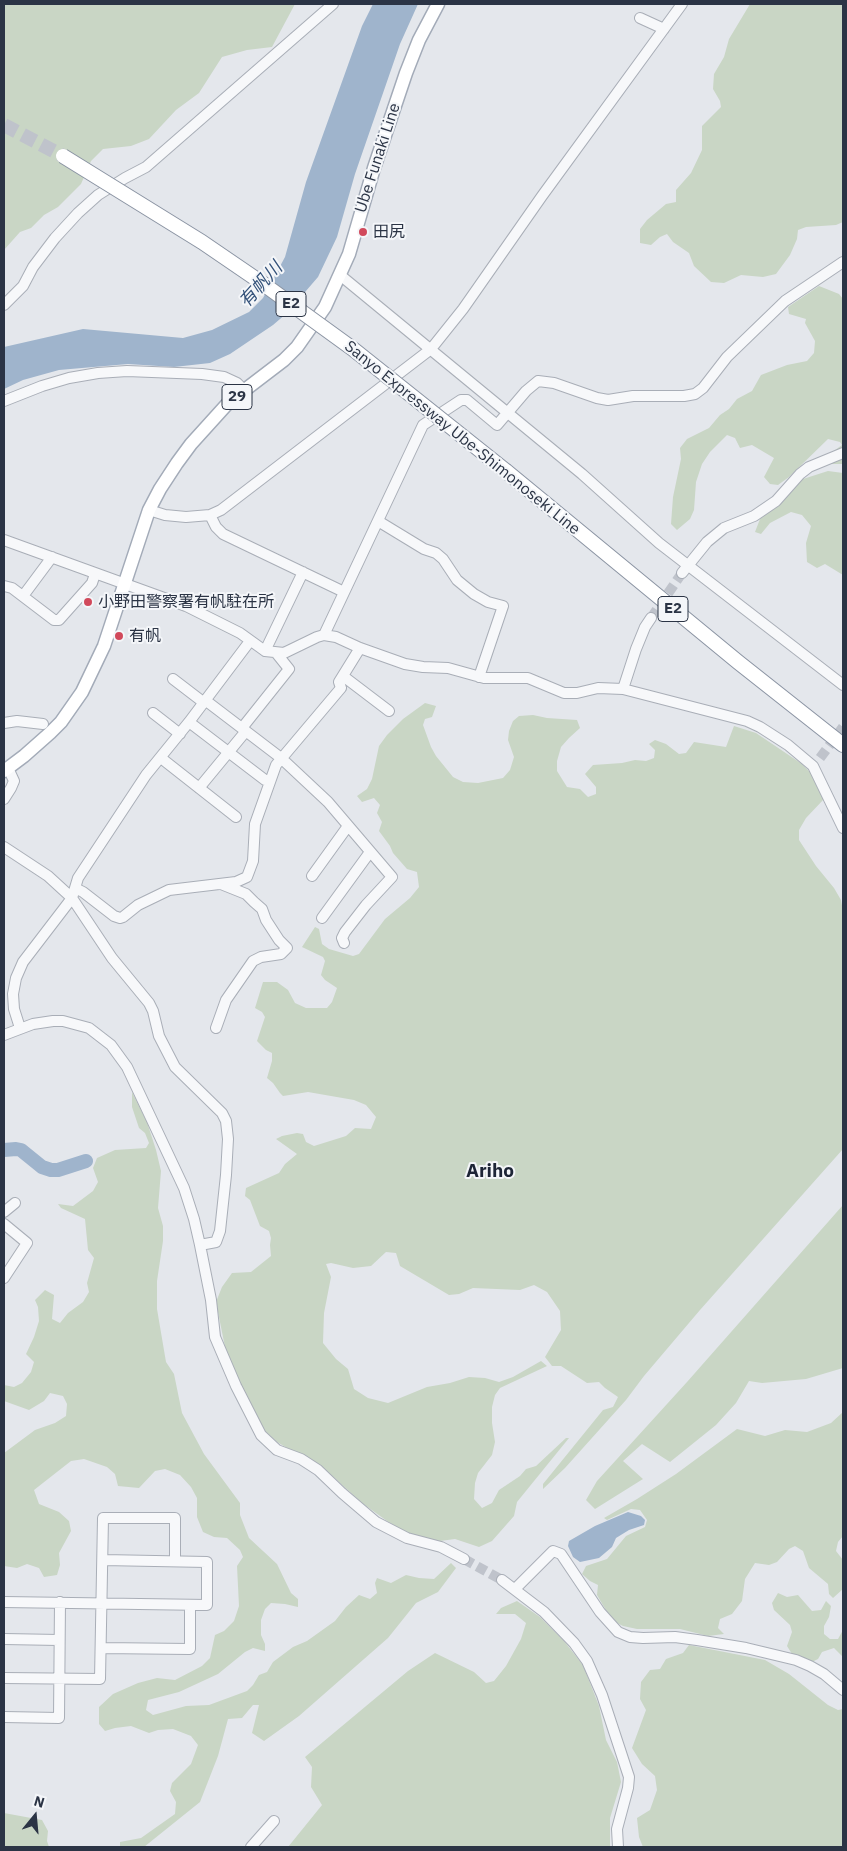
<!DOCTYPE html>
<meta charset="utf-8">
<style>
body{margin:0}
#map{position:relative;width:847px;height:1851px;overflow:hidden;background:#e4e7ec;font-family:"IBM Plex Sans",sans-serif}
canvas{display:block}
.frame{position:absolute;inset:0;border:5px solid #2b3445;pointer-events:none}
.north{position:absolute;left:10px;top:1791px;width:50px;height:50px;-webkit-text-stroke:4px #f4f6f9;paint-order:stroke;rotate:17deg;font-size:14px;font-weight:700;line-height:20px;text-align:center;color:#2b3445}
.north::after{content:'';display:block;margin:auto;width:18px;height:22px;background:#2b3445;clip-path:polygon(50% 0,100% 100%,50% 72%,0 100%)}
</style>
<div id="map">
<canvas width="847" height="1851"></canvas>
<div class="frame"></div>
<div class="north">N</div>
</div>
<script>
const c = document.querySelector('canvas').getContext('2d');
c.lineJoin = 'round';
function paint(path, color) { c.fillStyle = color; c.fill(path, 'evenodd'); }
const shape = rows => new Path2D(rows.map(r => 'M' + r).join(''));
function stroke(path, color, width, dash) { c.strokeStyle = color; c.lineWidth = width; c.lineCap = dash ? 'butt' : 'round'; c.setLineDash(dash || []); c.stroke(path); }
function drawText(font, color, halo, rows, align = 'center') {
  c.font = font + ' "IBM Plex Sans","Noto Sans JP",sans-serif'; c.lineWidth = 4; c.setLineDash([]); c.textBaseline = 'middle'; c.strokeStyle = halo; c.fillStyle = color; for (const [text, x, y, turn = 0] of rows) {
    c.save(); c.translate(x, y); c.rotate((+turn || 0) * Math.PI / 180); c.textAlign = isNaN(turn) ? turn : align; if (halo) c.strokeText(text, 0, 0); c.fillText(text, 0, 0); c.restore();
  }
}
const green = shape([
 [4,4,295,4,272,47,247,50,222,57,199,93,176,110,149,139,131,146,103,149,91,161,81,184,58,207,44,215,31,228,20,232,4,250],
 [750,4,843,4,843,222,836,225,806,227,798,230,797,239,790,255,776,274,763,277,741,275,724,283,711,282,694,266,689,253,673,242,667,234,660,237,651,245,640,243,640,229,647,220,666,204,676,202,676,190,691,173,702,150,702,126,721,107,720,101,713,89,714,74,724,57,729,39],
 [819,286,839,294,843,299,843,464,830,464,831,453,842,445,840,442,828,439,789,477,778,485,770,484,764,477,774,458,752,445,740,448,735,438,727,435,710,452,702,464,696,482,694,510,690,519,677,530,671,524,673,497,681,459,680,448,687,439,709,428,720,415,729,409,737,399,752,391,761,375,787,365,807,361,814,353,815,341,805,323,806,319,789,314,788,307],
 [828,471,843,473,843,575,825,564,817,568,807,562,806,543,811,526,802,515,791,512,770,523,761,534,755,532,760,519,785,498,803,479],
 [425,703,436,706,432,717,425,719,423,725,431,747,436,756,453,777,463,782,478,783,503,778,510,770,514,757,508,740,509,731,513,721,519,716,533,715,547,718,577,720,580,728,569,738,561,747,557,761,557,771,567,787,580,789,588,797,596,794,596,787,585,774,593,765,622,763,635,760,646,761,654,758,655,750,649,744,655,740,666,744,679,754,686,753,694,742,726,747,734,726,756,733,802,764,816,778,824,799,806,818,799,830,799,840,816,866,834,888,841,900,843,911,843,1149,700,1310,644,1376,626,1400,565,1468,543,1489,543,1484,603,1410,613,1407,618,1397,605,1388,599,1382,587,1383,561,1366,552,1366,545,1357,561,1330,560,1311,547,1292,534,1285,520,1290,473,1288,459,1294,449,1295,400,1266,396,1253,386,1252,371,1266,353,1268,331,1263,326,1264,331,1277,324,1313,323,1343,336,1359,348,1369,354,1389,368,1398,388,1403,427,1387,450,1383,469,1377,485,1378,499,1382,513,1377,541,1361,547,1366,500,1388,495,1395,492,1407,492,1423,495,1442,492,1455,478,1473,475,1483,474,1499,482,1508,492,1503,499,1490,520,1476,526,1469,536,1466,566,1438,569,1438,517,1502,514,1516,492,1541,479,1547,455,1539,440,1541,409,1534,387,1521,362,1503,328,1472,277,1442,264,1430,227,1357,216,1302,222,1287,232,1273,251,1272,271,1256,270,1245,271,1238,269,1231,260,1226,250,1200,245,1196,246,1188,279,1173,285,1164,297,1154,276,1139,282,1136,297,1133,303,1134,306,1142,314,1146,346,1136,355,1128,371,1129,376,1117,366,1105,354,1100,308,1092,283,1096,280,1093,273,1083,267,1078,272,1061,272,1053,266,1050,257,1041,265,1017,262,1012,255,1008,263,982,277,982,288,990,295,1003,306,1008,327,1008,332,1002,337,988,325,980,321,975,325,961,323,957,302,947,315,927,319,929,322,944,329,949,353,956,359,954,385,919,410,898,419,887,417,872,407,869,393,853,390,846,379,831,382,822,377,813,380,805,374,798,362,802,357,796,367,789,372,779,379,746,387,735,403,719],
 [132,1092,147,1122,156,1150,161,1171,158,1208,163,1226,163,1241,157,1281,157,1309,166,1362,174,1374,182,1413,204,1454,240,1503,240,1515,249,1538,277,1564,291,1593,298,1599,298,1607,285,1604,271,1603,265,1609,261,1620,261,1635,265,1644,265,1651,253,1648,245,1652,218,1674,179,1692,148,1700,146,1710,153,1715,186,1706,209,1705,247,1691,253,1685,259,1675,267,1672,273,1662,293,1647,307,1641,335,1621,346,1607,359,1595,370,1599,377,1593,375,1583,377,1578,391,1583,406,1575,419,1578,434,1579,451,1563,456,1568,438,1592,416,1603,388,1638,299,1716,264,1741,252,1733,259,1705,253,1705,242,1718,228,1719,218,1756,200,1802,144,1847,120,1847,120,1842,141,1838,175,1814,176,1802,170,1791,172,1783,191,1764,198,1745,191,1736,173,1729,158,1730,149,1733,131,1726,115,1728,105,1731,99,1724,99,1707,113,1694,138,1683,157,1678,175,1680,202,1666,210,1658,215,1635,224,1631,234,1621,239,1606,237,1566,243,1557,240,1550,227,1538,214,1537,203,1532,197,1517,197,1498,191,1487,180,1475,165,1469,155,1471,139,1488,118,1486,115,1474,107,1467,84,1459,71,1461,34,1490,39,1504,59,1512,69,1521,71,1531,59,1553,60,1565,57,1575,44,1577,39,1568,27,1564,17,1568,4,1566,4,1453,35,1430,55,1423,66,1416,67,1404,63,1396,50,1393,44,1401,29,1410,4,1401,4,1385,14,1387,22,1383,31,1372,34,1362,26,1354,34,1337,39,1321,38,1307,35,1300,45,1290,54,1295,52,1319,60,1323,68,1313,83,1302,89,1292,87,1283,94,1258,88,1250,85,1219,61,1208,58,1204,73,1206,93,1191,98,1182,93,1168,97,1158,115,1150,146,1148,149,1143,145,1133,139,1128,132,1107],
 [843,1205,843,1368,806,1379,762,1383,749,1381,736,1403,716,1425,670,1462,642,1444,623,1461,643,1479,595,1509,586,1500,597,1481,687,1382],
 [843,1412,843,1536,838,1542,836,1551,843,1560,843,1589,833,1598,829,1594,828,1584,809,1568,803,1551,795,1546,789,1549,777,1562,769,1565,755,1563,745,1579,742,1601,732,1614,720,1619,718,1628,724,1634,708,1636,680,1629,637,1629,623,1626,615,1622,607,1612,597,1595,598,1585,590,1581,582,1574,586,1566,607,1559,626,1536,645,1527,647,1520,640,1510,631,1509,607,1520,604,1518,637,1499,676,1474,737,1429,765,1436,785,1430,807,1432,831,1423],
 [778,1593,787,1597,798,1595,812,1611,821,1610,826,1601,831,1606,829,1617,824,1626,824,1634,830,1639,838,1639,843,1630,843,1657,834,1648,822,1652,818,1659,812,1662,792,1654,787,1646,792,1632,790,1625,774,1610,772,1603],
 [517,1601,540,1617,564,1641,583,1665,599,1706,606,1740,617,1762,621,1782,610,1818,610,1847,288,1847,322,1805,311,1787,312,1767,305,1757,408,1671,435,1653,474,1672,486,1683,494,1681,506,1666,521,1639,526,1623,515,1614,496,1614,501,1608],
 [689,1645,765,1660,789,1674,828,1705,838,1710,843,1709,843,1847,643,1847,639,1837,637,1818,650,1810,657,1790,655,1776,642,1764,632,1748,646,1710,640,1699,641,1682,650,1670,660,1669,666,1659,683,1653],
 [4,1813,42,1820,48,1831,47,1841,49,1847,4,1847]
]);
const water = shape([
 [373,4,418,4,400,44,355,174,337,237,318,277,287,313,273,325,230,354,210,363,174,367,128,364,59,370,23,380,4,389,4,347,83,329,183,338,212,330,249,312,263,298,285,257,306,182,362,26],
 [628,1512,641,1516,645,1520,644,1525,629,1530,616,1538,612,1547,599,1558,580,1562,573,1557,568,1546,569,1541,595,1526]
]);
const river = shape([
 [4,1150,16,1149,21,1150,42,1167,51,1170,58,1170,86,1161]
]);
const minorTunnel = shape([
 [651,618,682,573],
 [820,758,843,727],
 [464,1559,502,1580]
]);
const highwayTunnel = shape([
 [4,125,63,156]
]);
const minor = shape([
 [640,18,664,29],
 [340,275,582,474,659,543,843,685],
 [4,305,23,286,33,267,55,238,78,213,98,195,125,178,146,167,333,4],
 [4,401,42,386,69,378,98,373,127,371,202,374,224,377,237,383,245,391],
 [149,510,165,515,186,517,210,515,221,510,431,349,463,309,542,196,682,4],
 [210,515,216,527,223,534,344,592],
 [378,521,424,549,436,553,443,559,457,580,474,594,488,602,503,606,479,677],
 [4,540,186,606,240,633,265,651,284,653,317,637,324,635,336,637,360,648,405,664,423,667,448,668,484,678,528,678,564,693,577,693,598,688,623,689,747,721,760,727,788,745,813,766,843,828],
 [682,573,707,542,724,528,754,516,776,501,800,474,809,467,843,453],
 [4,586,12,588,54,620,59,620,92,583,95,574],
 [23,596,52,557],
 [324,635,423,425,461,400,467,400,497,425,526,391,538,381,554,383,597,398,608,400,633,396,684,396,695,394,703,388,727,357,785,301,843,262],
 [265,651,303,572],
 [343,676,389,711],
 [173,679,203,702],
 [623,689,636,649,645,627,651,618],
 [205,700,281,758,328,802,392,877,366,905,345,932,342,938,344,943],
 [153,713,180,734],
 [189,722,265,780],
 [4,723,17,721,43,724],
 [242,728,289,669,277,654],
 [161,758,236,817],
 [199,788,246,731],
 [4,799,11,788,14,781,8,768],
 [4,847,48,876,72,898,112,958,149,1003,153,1011,159,1036,175,1067,222,1113,226,1121,228,1139,226,1175,220,1231,216,1242,200,1245,211,1300,215,1337,236,1386,261,1435,277,1450,301,1459,318,1470,342,1493,376,1522,407,1538,441,1547,464,1559],
 [312,876,348,826],
 [75,888,83,892,114,916,120,918,123,917,138,905,169,890,236,882,247,877,253,861,255,824,276,765,341,688,339,682,360,648],
 [322,918,370,852],
 [20,1028,14,1009,13,994,16,978,23,962,72,898,78,878,146,775,189,722,250,641],
 [216,1028,226,1000,253,961,261,957,281,954,287,948,279,940,266,920,262,909,254,902,246,894,221,884],
 [4,1035,33,1024,53,1021,63,1021,89,1028,111,1045,127,1067,184,1188,194,1219,200,1245],
 [4,1212,15,1203],
 [4,1224,27,1243,4,1278],
 [502,1580,544,1612,574,1643,587,1661,602,1695,629,1777,628,1788,617,1829,618,1847],
 [515,1589,553,1551,561,1554,600,1612,618,1632,630,1637,643,1638,675,1637,697,1640,746,1648,796,1660,810,1666,824,1674,843,1690],
 [4,1602,207,1605,207,1562,103,1560],
 [4,1639,59,1640],
 [101,1648,190,1649,190,1605],
 [4,1678,100,1679,103,1518,175,1518,175,1561],
 [4,1717,59,1718,60,1602],
 [251,1847,274,1821]
]);
const major = shape([
 [4,771,24,756,50,733,61,722,82,692,104,646,149,510,160,489,177,463,191,444,229,402,284,360,297,347,325,307,349,254,374,168,406,73,419,40,438,4]
]);
const highway = shape([
 [506,471,738,662,843,745]
]);
const highwayBridge = shape([
 [63,156,202,242,262,283,353,349,506,471]
]);
const markers = [
 [363,232,5,"#d1495b"],
 [88,602,5,"#d1495b"],
 [119,636,5,"#d1495b"]
];
const shields = [
 [291,304,30],
 [237,397,30],
 [673,609,30]
];
const shieldNames = [
 ["E2",291,304],
 ["29",237,397],
 ["E2",673,609]
];
const streetNames = [
 ["Ube Funaki Line",378,158,-72],
 ["Sanyo Expressway Ube-Shimonoseki Line",462,438,39]
];
const poiNames = [
 ["田尻",373,232],
 ["小野田警察署有帆駐在所",98,602],
 ["有帆",129,636]
];
const waterNames = [
 ["有帆川",261,285,-48]
];
const quarterNames = [
 ["Ariho",490,1172]
];
paint(green, '#c9d6c5');
paint(water, '#9fb4cc');
stroke(river, '#9fb4cc', 14);
stroke(minorTunnel, '#bfc3cb', 10, [10, 5]);
stroke(highwayTunnel, '#bfc3cb', 14, [14, 7]);
stroke(minor, '#a9aeb7', 12);
stroke(major, '#a3abb8', 15);
stroke(highway, '#8b94a3', 16);
stroke(minor, '#f7f8fa', 10);
stroke(major, '#fff', 12);
stroke(highway, '#fff', 14);
stroke(highwayBridge, '#8b94a3', 16, []);
stroke(highwayBridge, '#fff', 14);
for (const [x, y, r, color] of markers) { const dot = new Path2D(); dot.arc(x, y, r, 0, 2 * Math.PI); c.fillStyle = color; c.fill(dot); stroke(dot, '#f4f6f9', 2); }
for (const [x, y, w] of shields) { const box = new Path2D(); box.roundRect(x - w / 2, y - 12.5, w, 25, 4); c.fillStyle = '#f4f6f9'; c.fill(box); stroke(box, '#2b3445', 1); }
drawText('bold 15px', '#2b3445', null, shieldNames);
drawText('16px', '#2b3445', '#f4f6f9', streetNames);
drawText('16px', '#2b3445', '#f4f6f9', poiNames, 'left');
drawText('italic 18px', '#34527a', '#f4f6f9', waterNames);
drawText('bold 19px', '#1d2536', '#f4f6f9', quarterNames);
</script>
